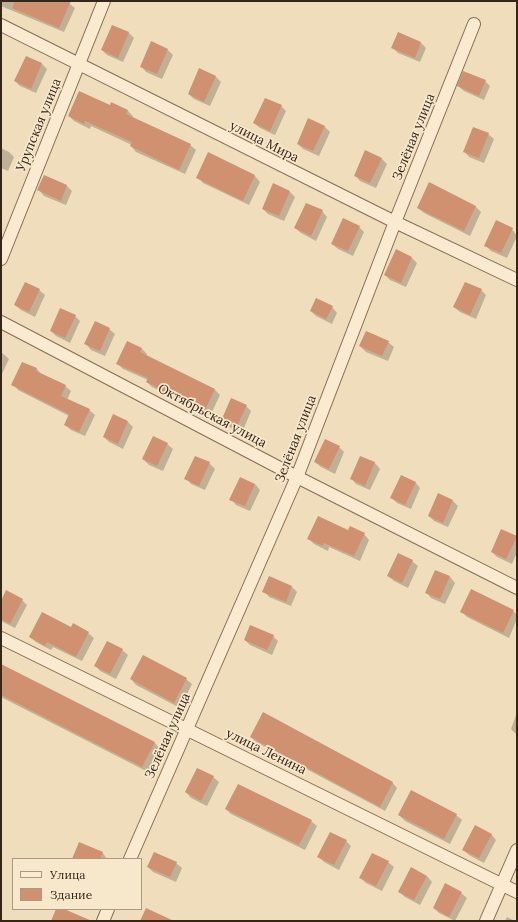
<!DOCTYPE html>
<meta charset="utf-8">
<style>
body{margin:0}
#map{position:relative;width:518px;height:922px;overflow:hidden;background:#efddbc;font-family:Lora,serif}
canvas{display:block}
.frame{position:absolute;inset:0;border:2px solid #35261a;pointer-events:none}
.legend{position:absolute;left:12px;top:858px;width:130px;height:52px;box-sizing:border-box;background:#f7e7cb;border:1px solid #a99a84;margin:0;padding:5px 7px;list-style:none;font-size:12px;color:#35261a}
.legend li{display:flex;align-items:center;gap:8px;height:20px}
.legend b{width:20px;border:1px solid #a99a84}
</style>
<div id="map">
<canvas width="518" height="922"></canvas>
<div class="frame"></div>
<ul class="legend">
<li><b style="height:5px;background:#faeacf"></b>Улица</li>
<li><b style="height:11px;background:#cf916f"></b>Здание</li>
</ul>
</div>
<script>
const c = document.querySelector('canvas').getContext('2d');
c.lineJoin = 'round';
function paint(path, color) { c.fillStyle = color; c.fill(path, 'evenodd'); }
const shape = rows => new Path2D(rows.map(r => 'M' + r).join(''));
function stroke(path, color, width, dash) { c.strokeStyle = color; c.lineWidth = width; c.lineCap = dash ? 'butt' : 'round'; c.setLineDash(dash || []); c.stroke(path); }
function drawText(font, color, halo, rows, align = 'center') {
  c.font = font + ' Lora,serif'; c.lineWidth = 3.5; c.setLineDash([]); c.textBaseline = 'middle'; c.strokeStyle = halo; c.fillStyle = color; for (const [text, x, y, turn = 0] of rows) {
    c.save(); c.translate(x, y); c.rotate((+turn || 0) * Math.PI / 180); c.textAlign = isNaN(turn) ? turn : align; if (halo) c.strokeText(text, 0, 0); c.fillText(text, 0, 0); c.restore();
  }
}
const shadow = shape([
 [1,1,66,1,75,8,64,32,1,6],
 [113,26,129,33,134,38,123,62,107,55,102,50],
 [421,43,426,48,420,62,398,53,392,47],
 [168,50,173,55,162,79,146,72,141,66],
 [26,57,42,64,47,69,36,93,20,86,15,81],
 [200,70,216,77,221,82,210,106,194,99,189,94],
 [485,81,490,86,484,100,464,91,458,86],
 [112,104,128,111,133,116,132,118,190,145,196,150,185,174,136,152,131,146,132,145,91,126,90,129,74,121,69,116,111,106],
 [281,106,286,111,275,135,260,128,254,123],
 [325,127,330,132,319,156,303,149,298,144],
 [488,134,494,139,484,163,469,157,464,151],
 [1,148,9,152,14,157,8,171,1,168],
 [382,159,387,164,376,188,360,181,355,175],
 [227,164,255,176,260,182,249,205,203,183,198,177],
 [45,176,67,186,72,191,66,205,44,196,39,190],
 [274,185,290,192,295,197,284,221,268,214,263,209],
 [475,206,481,212,470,236,424,213,418,208],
 [322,211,327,217,316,241,301,233,295,228],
 [359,227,364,232,353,256,338,249,332,244],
 [512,229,517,236,507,258,491,251,486,246],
 [396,251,412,258,417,263,406,287,390,280,385,275],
 [39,290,45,295,35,317,21,310,15,305],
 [481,290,486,295,476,319,460,312,454,307],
 [332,307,337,313,332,324,316,316,311,311],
 [75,316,80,321,70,343,56,336,51,331],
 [109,329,115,334,105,356,91,350,86,344],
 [388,342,394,347,388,361,366,352,360,346],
 [141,348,147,354,146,356,214,389,220,395,210,416,152,387,147,382,148,380,123,369,117,363],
 [1,352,9,359,1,376],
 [37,369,42,375,65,386,71,391,67,400,89,410,95,415,85,436,71,430,65,425,69,416,18,390,13,384],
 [246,406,251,411,242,433,227,426,222,421],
 [114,416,128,422,133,427,123,449,109,442,104,437],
 [167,444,173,449,163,471,149,465,143,459],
 [339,447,344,452,335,474,321,467,315,462],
 [195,457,209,463,215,469,205,490,191,484,186,478],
 [361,457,375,463,380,469,370,490,356,484,351,478],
 [415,482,420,488,411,509,397,503,391,497],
 [255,484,260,490,250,511,236,505,231,499],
 [453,501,458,506,448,527,434,521,429,516],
 [349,531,364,534,369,540,360,561,329,547,328,551,314,544,309,539],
 [516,537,517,552,512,564,497,557,492,552],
 [412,561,418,566,408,588,394,581,388,576],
 [436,571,450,577,455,583,445,604,431,598,426,592],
 [269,578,292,587,297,592,291,606,269,597,264,591],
 [22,600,27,605,15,628,1,621,1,603],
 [461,611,513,611,517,615,517,619,509,638,467,617],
 [88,633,94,638,82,661,53,647,51,650,36,642,30,637],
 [273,636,278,641,272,655,250,645,245,640],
 [122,650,128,655,116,679,100,671,95,665],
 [1,665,155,743,160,749,148,772,1,697],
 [131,679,186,679,192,684,180,708,136,685],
 [516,715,517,715,517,735,511,729],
 [251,737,392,782,397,788,385,811,256,742],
 [213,777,219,782,207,806,191,798,186,792],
 [411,792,456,815,462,820,450,844,405,821,399,815],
 [226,809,311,821,317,826,305,850,231,814],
 [491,834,496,840,484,863,469,855,463,850],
 [346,841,351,846,339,870,324,862,318,856],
 [102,852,107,859,76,859],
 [388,862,394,867,382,891,366,883,361,878],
 [176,863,182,868,176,882,153,872,148,867],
 [427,876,432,882,420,905,405,897,399,892],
 [461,893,467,898,455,921,439,913,434,908],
 [507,917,515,921,505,921]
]);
const building = shape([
 [15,1,71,1,59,28,12,8],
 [112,25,129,32,118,58,101,50],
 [398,32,421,42,415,58,391,48],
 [151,41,168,49,157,74,140,67],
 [26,56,42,63,31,89,14,81],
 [199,68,216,76,204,102,188,94],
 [463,71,486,80,479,96,457,86],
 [79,91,110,105,111,102,128,110,126,114,191,144,179,170,130,146,132,142,85,121,84,124,68,116],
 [265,98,282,105,270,131,253,123],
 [308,118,325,126,313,151,297,144],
 [473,127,489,133,479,158,463,152],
 [365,150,382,158,370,183,354,176],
 [208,152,255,175,243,201,196,178],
 [44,175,67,185,61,201,37,190],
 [429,182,476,206,464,231,417,208],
 [273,183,290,191,279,216,262,209],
 [306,203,323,210,311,236,294,228],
 [343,218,360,226,348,251,331,244],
 [496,220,513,228,501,253,484,246],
 [396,249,412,257,401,283,384,275],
 [25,282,40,289,29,312,14,305],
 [465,282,482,289,470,315,453,307],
 [316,298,333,306,326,319,310,311],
 [60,308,76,315,65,338,50,331],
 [95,321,110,328,100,351,84,344],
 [366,331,389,341,382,356,359,346],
 [127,341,142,348,140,352,215,389,204,412,146,382,148,378,116,364],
 [22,362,37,368,36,371,66,385,61,396,90,409,79,432,64,425,69,414,11,385],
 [231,398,247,405,236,428,221,421],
 [113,414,128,421,118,444,103,437],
 [153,436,168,443,157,466,142,459],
 [325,439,340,446,329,469,314,462],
 [195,456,210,462,199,486,184,479],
 [360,456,375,462,365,486,350,479],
 [401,475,416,482,405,505,390,498],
 [240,477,255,484,245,506,229,500],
 [438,493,453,500,443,523,428,516],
 [318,516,348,530,350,526,365,533,354,556,324,543,323,546,307,539],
 [501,529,517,536,506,559,491,552],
 [398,553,413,560,402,583,387,576],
 [435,570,450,576,440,599,425,593],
 [269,576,292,586,286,602,262,592],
 [471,589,514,610,503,633,460,612],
 [6,590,23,599,10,624,1,619,1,601],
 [42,612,71,627,73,623,89,632,76,657,47,642,45,646,29,637],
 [250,625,274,635,267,650,244,640],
 [107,641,123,649,110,674,94,666],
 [143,655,187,678,174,703,130,679],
 [1,664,155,742,142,767,1,695],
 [263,712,393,782,380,807,250,737],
 [197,768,214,776,201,801,185,792],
 [238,784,312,820,299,845,225,809],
 [411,790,457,814,444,839,398,815],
 [475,825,492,834,479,858,462,850],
 [330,832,347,840,334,865,317,857],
 [79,842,103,852,100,859,72,859],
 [154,852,177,862,170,877,147,867],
 [372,853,389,861,376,886,359,878],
 [411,867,427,876,414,900,398,892],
 [445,883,462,892,449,917,433,908],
 [146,908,174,921,140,921],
 [56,909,64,909,92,921,51,921]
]);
const minor = shape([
 [1,25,395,222,517,280],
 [1,259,104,1],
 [1,322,297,477,517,588],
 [1,638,517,892],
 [130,859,297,477,395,222,474,24],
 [103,921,108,909],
 [486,921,517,850]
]);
const streetNames = [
 ["Урупская улица",39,125,-68],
 ["Зелёная улица",414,137,-68],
 ["улица Мира",264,142,27],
 ["Октябрьская улица",212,416,28],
 ["Зелёная улица",296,439,-69],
 ["Зелёная улица",168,736,-66],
 ["улица Ленина",266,752,26]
];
paint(shadow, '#0003');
paint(building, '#cf916f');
stroke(minor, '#876c55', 14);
stroke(minor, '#faeacf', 12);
drawText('13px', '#35261a', '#f7e7cb', streetNames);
</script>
